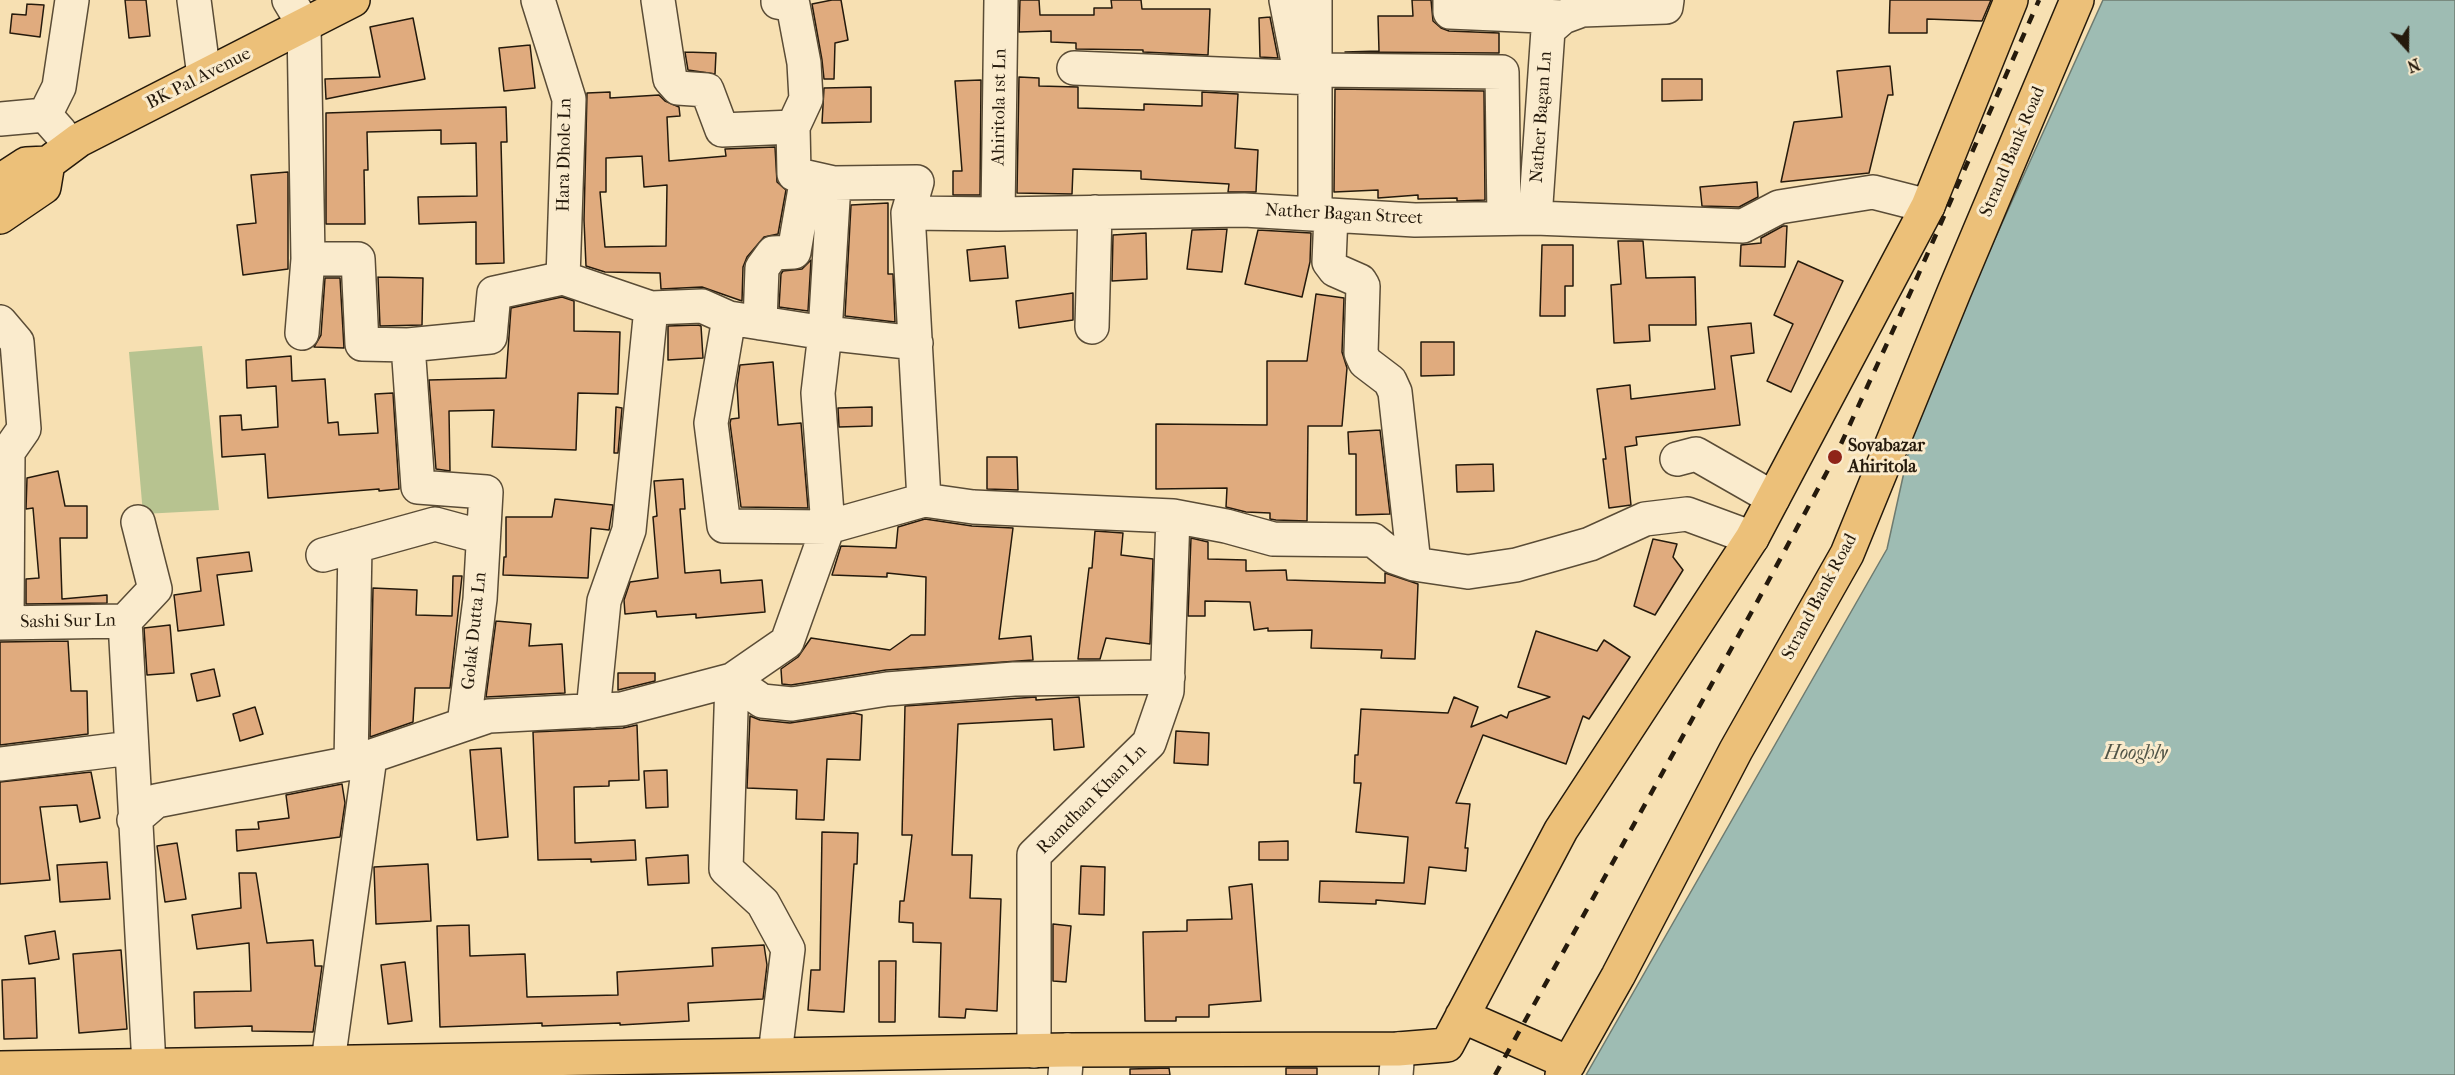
<!DOCTYPE html>
<style>
body{margin:0}
#map{position:relative;width:2455px;height:1075px;overflow:hidden;background:#f7e0b2;font-family:"IM FELL French Canon",serif}
canvas{display:block}
.north{position:absolute;left:2377px;top:18px;width:60px;height:60px;-webkit-text-stroke:4px #faebcd;paint-order:stroke;rotate:159deg;font-size:16px;font-weight:700;line-height:24px;text-align:center;color:#251a0c}
.north::after{content:'';display:block;margin:auto;width:21px;height:27px;background:#251a0c;clip-path:polygon(50% 0,100% 100%,50% 72%,0 100%)}
</style>
<div id="map">
<canvas width="2455" height="1075"></canvas>
<div class="north">N</div>
</div>
<script>
const c = document.querySelector('canvas').getContext('2d');
c.lineJoin = 'round';
function paint(path, color) { c.fillStyle = color; c.fill(path, 'evenodd'); }
const shape = rows => new Path2D(rows.map(r => 'M' + r).join(''));
function stroke(path, color, width, dash) { c.strokeStyle = color; c.lineWidth = width; c.lineCap = dash ? 'butt' : 'round'; c.setLineDash(dash || []); c.stroke(path); }
function drawText(font, color, halo, rows, align = 'center') {
  c.font = font + ' "IM FELL French Canon",serif'; c.lineWidth = 6; c.setLineDash([]); c.textBaseline = 'middle'; c.strokeStyle = halo; c.fillStyle = color; for (const [text, x, y, turn = 0] of rows) {
    c.save(); c.translate(x, y); c.rotate((+turn || 0) * Math.PI / 180); c.textAlign = isNaN(turn) ? turn : align; if (halo) c.strokeText(text, 0, 0); c.fillText(text, 0, 0); c.restore();
  }
}
const green = shape([
 [202,346,219,510,143,514,129,352]
]);
const water = shape([
 [2103,0,2455,0,2455,1075,1586,1075,1887,549,1918,409,2103,0]
]);
const building = shape([
 [125,0,146,0,150,36,129,38,125,0],
 [832,0,841,0,848,40,835,43,834,79,824,79,822,60,812,4,832,0],
 [1020,0,1039,0,1040,15,1094,15,1094,8,1112,8,1111,0,1141,0,1142,9,1210,9,1208,55,1143,52,1143,50,1076,49,1076,43,1051,42,1051,31,1019,32,1020,0],
 [1412,0,1431,0,1433,21,1441,28,1449,31,1499,33,1499,53,1345,52,1379,51,1378,16,1413,16,1412,0],
 [1890,0,1991,0,1982,21,1927,19,1927,33,1889,33,1890,0],
 [27,4,44,5,40,37,10,33,12,14,26,15,27,4],
 [1270,17,1278,58,1260,57,1259,18,1270,17],
 [413,18,425,79,326,99,325,79,380,77,370,27,413,18],
 [530,45,535,88,504,91,499,48,530,45],
 [685,52,716,53,715,74,688,70,685,52],
 [1890,66,1893,95,1888,95,1869,173,1781,182,1794,122,1842,117,1837,71,1890,66],
 [1019,77,1039,78,1039,86,1078,87,1078,108,1144,110,1144,104,1202,106,1202,92,1238,94,1235,148,1258,150,1256,192,1228,192,1229,184,1141,179,1141,171,1073,169,1072,194,1017,193,1019,77],
 [1662,79,1702,79,1702,100,1662,101,1662,79],
 [981,80,980,195,953,195,953,171,962,171,955,81,981,80],
 [871,87,871,122,822,123,824,88,871,87],
 [1335,89,1484,91,1485,200,1457,201,1457,198,1418,199,1418,195,1378,198,1378,190,1334,192,1335,89],
 [610,92,610,98,659,95,665,101,679,107,680,116,667,117,669,161,726,156,725,149,775,147,777,182,786,190,778,234,764,237,747,257,743,267,742,301,702,287,661,289,660,273,605,272,586,266,584,220,587,93,610,92],
 [642,156,644,187,667,185,666,246,605,247,600,192,606,192,606,158,642,156],
 [506,107,507,142,501,142,504,263,476,264,476,222,419,224,418,197,477,196,476,143,441,144,441,130,367,132,368,170,364,170,365,224,326,224,326,113,506,107],
 [288,172,288,269,243,275,237,225,256,223,251,175,288,172],
 [1757,182,1758,197,1739,207,1702,206,1700,187,1757,182],
 [888,203,888,274,893,274,895,322,845,316,851,205,888,203],
 [1783,226,1787,226,1785,267,1740,266,1741,245,1761,243,1761,238,1783,226],
 [1227,229,1222,272,1187,269,1192,230,1227,229],
 [1258,230,1311,233,1310,262,1302,297,1245,284,1258,230],
 [1146,233,1147,279,1112,281,1113,235,1146,233],
 [1618,241,1643,241,1646,278,1695,277,1696,325,1649,325,1650,341,1614,343,1611,285,1621,284,1618,241],
 [1542,245,1573,245,1573,286,1565,286,1565,316,1540,316,1542,245],
 [1005,246,1008,278,970,281,967,250,1005,246],
 [811,260,808,311,779,307,781,274,783,271,802,269,811,260],
 [1798,261,1843,281,1791,392,1767,381,1793,324,1774,315,1798,261],
 [378,277,423,278,422,325,380,326,378,277],
 [325,278,340,278,344,348,314,347,321,335,325,278],
 [1073,293,1073,320,1019,328,1016,301,1073,293],
 [1316,294,1344,298,1342,352,1347,368,1342,426,1308,426,1307,521,1276,520,1270,519,1270,513,1246,512,1226,507,1227,488,1156,489,1156,424,1267,425,1267,361,1307,361,1316,294],
 [562,297,574,301,574,331,620,332,618,394,578,393,576,450,492,447,494,410,449,411,450,471,436,469,429,380,506,378,511,308,562,297],
 [1751,323,1754,353,1731,356,1740,425,1636,437,1637,445,1625,447,1631,505,1609,508,1603,459,1606,459,1597,389,1630,385,1631,399,1715,389,1708,327,1751,323],
 [698,325,701,326,703,358,668,360,668,326,698,325],
 [1421,342,1454,342,1454,375,1421,376,1421,342],
 [291,356,292,381,325,379,328,423,338,422,339,435,378,433,375,394,393,393,399,489,379,491,379,489,268,498,265,454,222,457,220,416,241,415,242,430,278,427,276,386,247,388,246,360,291,356],
 [773,362,778,425,801,423,808,508,741,507,730,423,731,419,739,418,737,385,740,365,773,362],
 [616,407,622,408,618,453,614,453,616,407],
 [872,407,872,426,839,427,838,408,872,407],
 [1380,430,1390,514,1356,515,1356,454,1349,454,1348,432,1380,430],
 [987,457,1017,457,1018,490,987,489,987,457],
 [1493,464,1494,491,1457,492,1456,465,1493,464],
 [58,471,65,506,87,506,87,538,60,538,62,599,107,595,107,603,26,604,26,579,39,578,33,508,26,509,27,478,58,471],
 [683,479,685,509,680,509,685,573,720,570,721,583,762,580,765,612,696,618,696,614,657,617,656,611,625,614,624,600,630,582,658,578,653,517,657,516,654,481,683,479],
 [555,499,613,505,609,530,591,528,588,578,503,575,504,557,506,557,506,517,552,517,555,499],
 [925,519,972,526,1013,528,999,639,1031,636,1033,660,886,670,791,685,782,684,781,669,798,657,811,638,890,650,911,635,925,635,926,577,887,573,887,577,832,575,841,546,896,548,898,527,925,519],
 [1095,531,1123,533,1121,555,1153,559,1150,644,1106,638,1100,659,1078,659,1089,568,1092,568,1095,531],
 [1191,538,1208,542,1208,559,1246,560,1246,571,1286,570,1287,580,1385,583,1385,573,1418,584,1415,659,1381,658,1382,650,1311,648,1312,630,1268,631,1268,628,1254,630,1250,602,1205,601,1205,616,1188,616,1191,538],
 [1653,539,1677,544,1673,557,1683,570,1655,615,1634,606,1653,539],
 [249,552,252,571,217,575,224,625,178,631,174,595,201,591,197,558,249,552],
 [453,576,462,576,450,688,415,688,413,722,370,737,373,588,417,590,416,615,452,616,453,576],
 [496,621,531,624,529,646,562,644,565,693,486,697,496,621],
 [170,625,174,673,147,675,144,628,170,625],
 [1536,631,1597,651,1604,640,1630,657,1589,719,1583,716,1566,764,1483,735,1456,803,1470,804,1465,848,1468,848,1466,871,1429,867,1425,904,1376,900,1376,904,1319,902,1320,881,1404,883,1408,837,1356,832,1361,783,1354,783,1355,755,1358,755,1361,709,1448,713,1454,697,1478,707,1471,727,1501,715,1507,718,1509,712,1550,697,1518,687,1536,631],
 [68,641,71,691,87,691,88,734,0,745,0,642,68,641],
 [214,669,220,696,197,701,191,674,214,669],
 [618,673,655,673,655,681,618,690,618,673],
 [1036,697,1036,700,1079,697,1084,747,1054,750,1052,719,958,724,952,855,972,855,970,898,1001,899,997,1011,966,1009,965,1018,939,1017,941,943,913,942,913,923,899,922,900,901,904,901,912,835,902,835,905,706,1036,697],
 [255,707,263,734,240,741,233,714,255,707],
 [854,713,862,715,860,760,827,759,824,820,796,819,797,790,747,788,750,716,760,720,790,723,854,713],
 [637,725,639,780,609,781,609,786,574,787,575,843,635,840,636,860,591,862,591,859,538,860,533,732,623,728,637,725],
 [1176,731,1209,733,1208,765,1174,763,1176,731],
 [501,748,508,837,477,840,470,750,501,748],
 [667,770,668,807,646,808,644,771,667,770],
 [91,772,100,818,80,822,77,805,40,807,50,880,0,884,0,782,91,772],
 [342,784,345,803,340,837,237,851,236,830,259,829,258,822,289,818,286,795,342,784],
 [822,832,858,833,857,864,854,864,844,1012,808,1010,811,970,820,970,822,832],
 [1288,841,1288,860,1259,860,1259,842,1288,841],
 [177,843,186,899,165,902,157,846,177,843],
 [688,855,689,883,648,885,646,858,688,855],
 [107,862,110,899,60,902,57,865,107,862],
 [428,864,431,921,376,924,374,867,428,864],
 [1081,866,1105,867,1104,915,1079,914,1081,866],
 [239,873,256,873,267,943,313,940,315,966,322,966,313,1032,252,1031,252,1026,195,1028,194,992,251,991,249,943,197,949,192,915,241,908,239,873],
 [1252,884,1261,1001,1209,1005,1209,1017,1176,1017,1176,1021,1145,1021,1143,932,1187,931,1187,920,1232,919,1229,887,1252,884],
 [1053,924,1071,926,1066,982,1053,981,1053,924],
 [469,925,470,956,525,954,527,997,618,995,617,972,713,966,712,948,764,945,767,965,763,999,688,1003,689,1021,620,1025,620,1023,542,1026,542,1023,440,1027,437,926,469,925],
 [55,931,59,959,29,964,25,936,55,931],
 [121,950,127,1029,79,1033,73,954,121,950],
 [879,961,896,961,895,1022,879,1022,879,961],
 [405,962,412,1021,388,1024,381,965,405,962],
 [35,978,37,1038,4,1039,2,980,35,978],
 [1169,1068,1170,1075,1130,1075,1130,1069,1169,1068],
 [1286,1068,1317,1068,1317,1075,1286,1075,1286,1068]
]);
const minor = shape([
 [194,0,204,76],
 [289,0,304,25,308,259,358,259,362,344,408,345,490,337,494,293,563,278,651,308,702,306,729,318,825,333,916,343],
 [538,0,569,99,563,278],
 [658,0,670,79,678,88,707,90,722,130,793,127],
 [778,0,778,2,793,5,804,63,806,99,793,127,794,174,834,183,917,182,908,213,998,214,1244,210,1415,220,1535,218,1743,226,1779,207,1873,192,1928,206],
 [1286,0,1301,77],
 [1450,0,1450,12,1563,17],
 [1582,10,1666,7,1667,0],
 [1074,68,1315,78],
 [1315,70,1502,72,1504,218],
 [45,115,59,87,72,0],
 [0,119,45,115,60,132],
 [908,213,924,500],
 [998,214,1001,0],
 [1315,214,1315,0],
 [1331,215,1329,262,1335,270,1360,281,1363,286,1361,353,1365,362,1390,381,1395,392,1414,564],
 [1535,218,1548,30,1563,17,1582,10,1582,0],
 [729,318,711,423,724,526,828,527,818,393,825,333,834,183],
 [0,322,17,342,24,429,8,452,7,623],
 [760,323,762,268,773,253,794,252,807,177],
 [1092,327,1095,212],
 [302,333,308,259],
 [408,345,418,487,486,492,480,599,464,724],
 [1677,459,1696,454,1773,498],
 [323,555,435,524,483,537],
 [125,621,149,1065],
 [0,623,125,621,155,589,138,522],
 [732,680,762,701,792,704,887,689,1014,679,1168,677],
 [732,680,726,869,763,903,788,949,775,1054],
 [593,711,604,601,629,530,651,308],
 [351,763,355,546],
 [0,764,131,748],
 [134,820,156,801,351,763,489,716,622,709,732,680,787,642,828,527,924,500,973,507,1173,516,1226,526,1273,539,1373,540,1394,557,1414,564,1468,572,1516,565,1590,544,1645,519,1687,514,1752,538],
 [1034,1051,1034,855,1149,743,1167,691,1173,516],
 [328,1062,370,757],
 [1065,1075,1067,1050],
 [1396,1075,1398,1049]
]);
const major = shape([
 [0,181,26,164,48,163,79,140,353,0],
 [0,217,44,187,48,163],
 [1462,1016,1569,1063],
 [0,1068,1067,1050,1398,1049,1447,1045,1561,830,1752,538,1928,206,2011,0],
 [1562,1075,1618,976,1736,750,1847,554,1954,292,2077,0]
]);
const rail = shape([
 [1495,1075,1756,604,1835,457,1912,289,2039,0]
]);
const markers = [
 [1835,457,8,"#8f2418"]
];
const streetNames = [
 ["BK Pal Avenue",199,79,-27],
 ["Ahiritola 1st Ln",1000,107,-89],
 ["Nather Bagan Ln",1542,117,-86],
 ["Strand Bank Road",2013,152,-67],
 ["Hara Dhole Ln",565,155,-89],
 ["Nather Bagan Street",1344,215,3],
 ["Strand Bank Road",1820,597,-62],
 ["Sashi Sur Ln",68,622,-1],
 ["Golak Dutta Ln",475,631,-84],
 ["Ramdhan Khan Ln",1092,800,-45]
];
const poiNames = [
 ["Sovabazar",1848,447],
 ["Ahiritola",1848,468]
];
const waterNames = [
 ["Hooghly",2136,754]
];
paint(green, '#b7c390');
paint(water, '#9ebcb3');
stroke(water, '#6e7b70', 1.5);
paint(building, '#e0ab7e');
stroke(building, '#251a0c', 1.5);
stroke(minor, '#5a4c36', 36);
stroke(major, '#251a0c', 36);
stroke(minor, '#faebcd', 33);
stroke(major, '#ecc079', 33);
stroke(rail, '#251a0c', 4.5, [10, 10]);
for (const [x, y, r, color] of markers) { const dot = new Path2D(); dot.arc(x, y, r, 0, 2 * Math.PI); c.fillStyle = color; c.fill(dot); stroke(dot, '#faebcd', 2); }
drawText('18px', '#251a0c', '#faebcd', streetNames);
drawText('bold 18px', '#251a0c', '#faebcd', poiNames, 'left');
drawText('italic 20px', '#4f5346', '#faebcd', waterNames);
</script>
